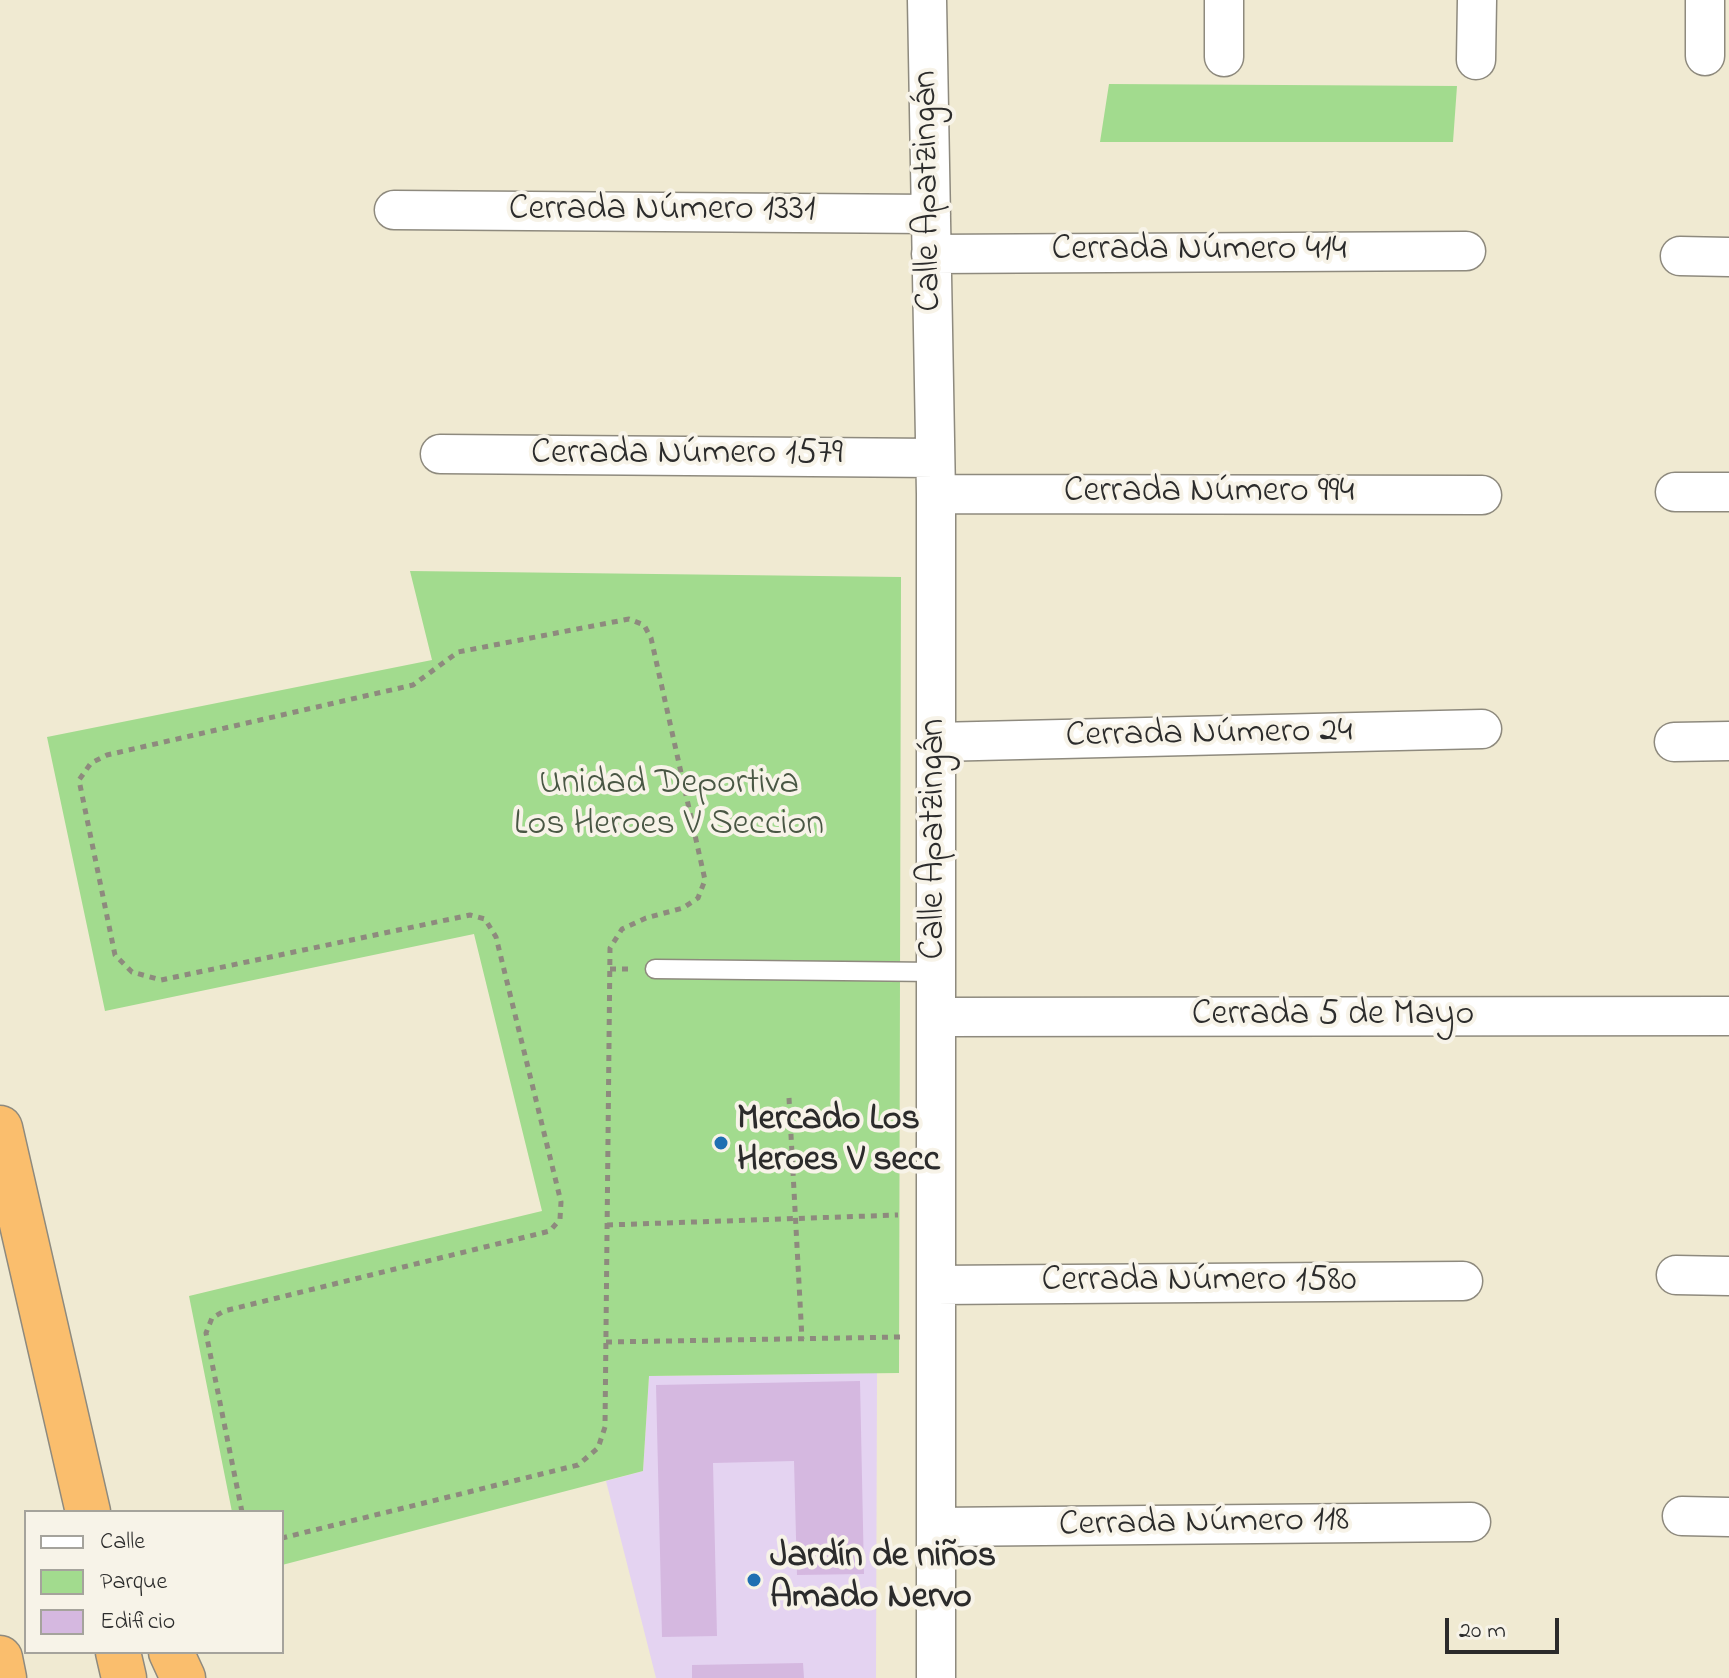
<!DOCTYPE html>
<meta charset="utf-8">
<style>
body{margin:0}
#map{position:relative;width:1729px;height:1678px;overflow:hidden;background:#f0ead2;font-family:"Indie Flower",sans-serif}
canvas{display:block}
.legend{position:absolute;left:24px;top:1510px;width:260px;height:144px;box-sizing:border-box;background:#f7f3e8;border:2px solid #a5a39c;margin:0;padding:10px 14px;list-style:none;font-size:24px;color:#2b2b2b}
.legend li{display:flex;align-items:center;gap:16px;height:40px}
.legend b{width:40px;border:2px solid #a5a39c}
.scale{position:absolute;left:1445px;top:1618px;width:114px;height:36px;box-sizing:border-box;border:4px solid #2b2b2b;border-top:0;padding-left:10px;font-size:24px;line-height:28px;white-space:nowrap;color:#2b2b2b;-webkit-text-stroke:6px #f7f3e8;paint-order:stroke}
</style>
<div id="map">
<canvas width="1729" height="1678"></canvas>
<ul class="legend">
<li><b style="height:10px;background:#fff"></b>Calle</li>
<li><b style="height:22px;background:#a2db8e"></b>Parque</li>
<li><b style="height:22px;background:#d5b8e0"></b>Edificio</li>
</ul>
<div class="scale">20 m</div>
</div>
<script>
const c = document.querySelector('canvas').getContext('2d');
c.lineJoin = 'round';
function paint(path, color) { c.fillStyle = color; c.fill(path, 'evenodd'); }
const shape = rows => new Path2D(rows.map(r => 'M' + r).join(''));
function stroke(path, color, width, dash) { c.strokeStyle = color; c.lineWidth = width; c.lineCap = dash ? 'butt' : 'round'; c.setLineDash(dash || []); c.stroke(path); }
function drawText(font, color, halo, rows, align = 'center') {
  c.font = font + ' "Indie Flower",sans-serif'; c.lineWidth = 8; c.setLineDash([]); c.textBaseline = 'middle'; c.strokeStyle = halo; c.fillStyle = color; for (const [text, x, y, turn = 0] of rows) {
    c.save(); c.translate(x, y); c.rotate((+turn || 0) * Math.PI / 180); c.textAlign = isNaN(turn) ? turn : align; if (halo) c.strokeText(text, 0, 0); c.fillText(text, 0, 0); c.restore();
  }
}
const built = shape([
 [877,1373,876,1678,656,1678,606,1481,643,1471,649,1376]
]);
const green = shape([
 [1109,84,1457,86,1453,142,1100,142],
 [410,571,901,577,899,1373,649,1376,643,1471,282,1565,282,1512,232,1512,189,1296,542,1211,474,934,105,1011,47,737,432,660]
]);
const building = shape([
 [860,1381,864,1574,797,1575,794,1461,713,1463,717,1636,662,1637,656,1385],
 [803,1663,804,1678,692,1678,692,1665]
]);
const path = shape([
 [610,969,630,969],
 [789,1098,802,1339],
 [607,1225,898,1215],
 [606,1342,901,1337],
 [242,1512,206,1333,212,1318,224,1311,550,1231,560,1219,561,1202,496,937,485,919,470,915,161,980,132,972,115,955,79,780,91,763,107,755,413,685,458,652,629,619,644,625,651,638,705,880,698,898,683,908,646,918,622,929,610,948,605,1427,598,1448,578,1465,282,1538]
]);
const service = shape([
 [655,969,936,972]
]);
const minor = shape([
 [927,0,936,494,936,1678],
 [1224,0,1224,57],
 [1705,0,1705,56],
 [1476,60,1477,0],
 [394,210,931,214],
 [931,254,1466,251],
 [1680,256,1729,257],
 [440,454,935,458],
 [1675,492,1729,492],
 [936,494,1482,495],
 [936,742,1482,729],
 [1674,742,1729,741],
 [936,1017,1729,1016],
 [1676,1275,1729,1276],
 [936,1285,1463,1281],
 [1682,1516,1729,1517],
 [936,1527,1471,1522]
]);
const trunk = shape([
 [0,1128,88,1512],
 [118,1652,124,1678],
 [171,1652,183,1678],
 [0,1658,4,1678]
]);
const markers = [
 [721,1143,8,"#1f6fb2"],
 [754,1580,8,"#1f6fb2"]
];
const streetNames = [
 ["Calle Apatzingán",930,191,-91],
 ["Cerrada Número 1331",662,212],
 ["Cerrada Número 414",1199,252],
 ["Cerrada Número 1579",687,456],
 ["Cerrada Número 994",1209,494],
 ["Cerrada Número 24",1209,736,-1],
 ["Calle Apatzingán",936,839,-90],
 ["Cerrada 5 de Mayo",1333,1017],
 ["Cerrada Número 1580",1199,1283],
 ["Cerrada Número 118",1204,1525,-1]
];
const parkNames = [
 ["Unidad Deportiva",669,786],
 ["Los Heroes V Seccion",669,827]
];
const poiNames = [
 ["Mercado Los",737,1122],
 ["Heroes V secc",737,1163],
 ["Jardín de niños",770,1559],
 ["Amado Nervo",770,1600]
];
paint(built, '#e4d3f1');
paint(green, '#a2db8e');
paint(building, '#d5b8e0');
stroke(service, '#8e8a7e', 21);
stroke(minor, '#8e8a7e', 41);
stroke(trunk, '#8e8a7e', 47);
stroke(path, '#8e8a7e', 5, [6, 6]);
stroke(service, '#fff', 18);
stroke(minor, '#fff', 38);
stroke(trunk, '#fabe6d', 44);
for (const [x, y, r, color] of markers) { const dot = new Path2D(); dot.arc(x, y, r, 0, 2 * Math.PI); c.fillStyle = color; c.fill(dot); stroke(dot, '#f7f3e8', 3); }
drawText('36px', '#2b2b2b', '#f7f3e8', streetNames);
drawText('36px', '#495744', '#f7f3e8', parkNames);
drawText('bold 36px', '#2b2b2b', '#f7f3e8', poiNames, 'left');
</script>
